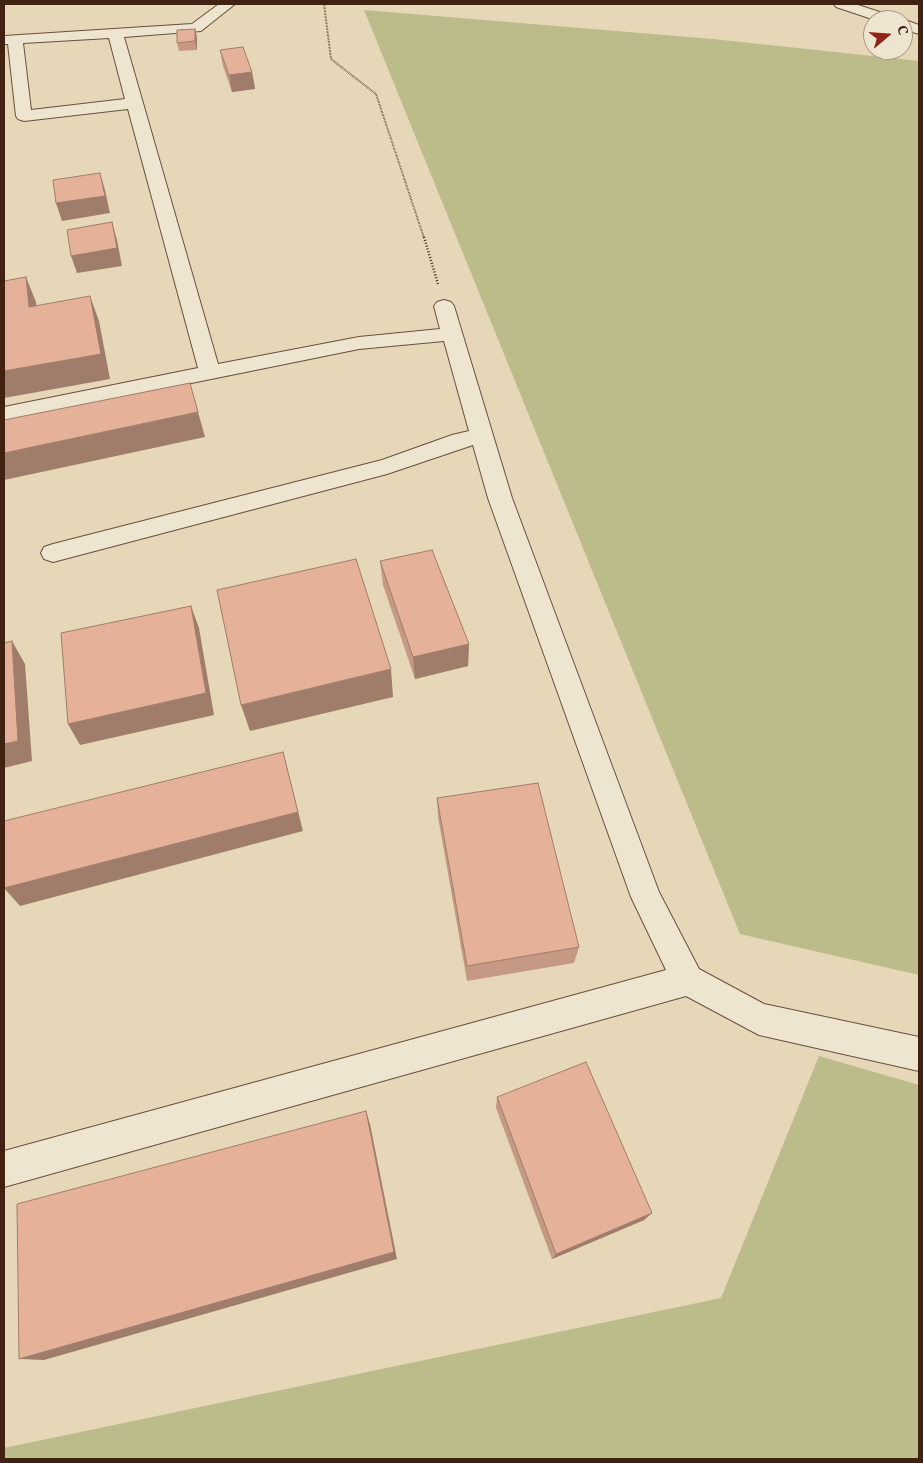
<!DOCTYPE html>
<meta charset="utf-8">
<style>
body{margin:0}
#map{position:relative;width:923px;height:1463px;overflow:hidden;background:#e5d7b8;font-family:Vollkorn,serif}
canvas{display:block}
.frame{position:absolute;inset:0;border:5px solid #412212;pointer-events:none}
.north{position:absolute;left:863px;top:10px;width:50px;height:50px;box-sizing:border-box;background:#eee5d1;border:1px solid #a99785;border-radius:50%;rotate:72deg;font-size:14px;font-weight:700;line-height:20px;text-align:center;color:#412212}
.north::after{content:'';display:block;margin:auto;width:18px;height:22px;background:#8f2418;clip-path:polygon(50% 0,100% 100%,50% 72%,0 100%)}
</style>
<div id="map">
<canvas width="923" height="1463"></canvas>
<div class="frame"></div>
<div class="north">С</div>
</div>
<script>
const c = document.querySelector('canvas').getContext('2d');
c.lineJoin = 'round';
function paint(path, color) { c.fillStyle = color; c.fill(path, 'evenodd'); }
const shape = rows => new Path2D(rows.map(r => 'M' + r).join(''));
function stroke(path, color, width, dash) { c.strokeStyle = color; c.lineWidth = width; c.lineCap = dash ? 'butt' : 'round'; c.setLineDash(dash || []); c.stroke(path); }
const green = shape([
 [364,10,713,39,919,61,919,975,740,934],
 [819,1056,919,1085,919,1459,4,1459,4,1448,721,1298]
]);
const pathFar1 = shape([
 [324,4,331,59,376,94,424,238]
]);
const path = shape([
 [424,237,438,284]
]);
const minor = shape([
 [219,4,235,4,201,31,124,37,218,364,359,337,440,329,434,306,437,302,444,300,451,302,454,306,512,498,659,892,699,969,764,1004,919,1037,919,1071,759,1035,686,996,4,1187,4,1151,666,970,631,897,488,498,473,445,387,474,53,562,44,559,41,553,44,547,53,544,382,460,452,435,469,431,444,341,359,349,4,421,4,407,198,368,128,109,24,121,18,119,16,116,8,44,4,44,4,36,192,24,219,4],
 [109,38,125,99,31,110,23,43,109,38],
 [834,4,855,4,895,17,897,20,875,20,836,7,834,4],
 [901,20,903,20,908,21,919,25,919,34,903,29,903,20,901,20]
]);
const wall = shape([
 [197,37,197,50,179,51,177,43],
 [220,50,252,72,255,89,232,92,223,66],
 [380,561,469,644,468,666,415,679,383,585],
 [437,798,579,947,574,963,467,981,438,817],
 [497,1097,652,1213,644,1220,552,1259,496,1108]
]);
const shadedWall = shape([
 [195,29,197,37,197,50,195,41],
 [252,72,255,89,232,92,229,75],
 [100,173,105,190,110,213,62,221,56,203],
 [112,222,117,240,122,266,77,273,71,256],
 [26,277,36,302,39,332,29,307],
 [90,296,99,321,110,379,4,398,4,371],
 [198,412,205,437,4,480,4,453],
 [191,606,199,628,214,715,80,745,68,724],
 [12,641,25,664,32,761,4,768,4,744],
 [469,644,468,666,415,679,413,657],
 [391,669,393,697,250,731,241,705],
 [283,752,303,831,20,906,4,888],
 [366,1111,370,1124,397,1259,44,1360,19,1359],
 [652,1213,644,1220,552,1259,556,1254]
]);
const building = shape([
 [195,29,195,41,177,43,177,30,195,29],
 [243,47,252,72,229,75,220,50,243,47],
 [100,173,105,196,56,203,53,180,100,173],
 [112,222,117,248,71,256,67,230,112,222],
 [26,277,29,307,90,296,101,354,4,371,4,281,26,277],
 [190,383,198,412,4,453,4,420,190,383],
 [432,550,469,644,413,657,380,561,432,550],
 [356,559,391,669,241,705,217,590,356,559],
 [191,606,206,693,68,724,61,633,191,606],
 [12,641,18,741,4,744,4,643,12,641],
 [283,752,298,812,4,888,4,821,283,752],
 [538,783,579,947,467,966,437,798,538,783],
 [586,1062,652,1213,556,1254,497,1097,586,1062],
 [366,1111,394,1252,19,1359,17,1204,366,1111]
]);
paint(green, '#bcbc8a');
stroke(minor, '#6a4f3c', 2);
stroke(pathFar1, '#412212', 2, [0.5, 1]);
stroke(path, '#412212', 2.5, [1, 2]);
paint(minor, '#eee5d1');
paint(wall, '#c59984');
paint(shadedWall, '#a07d6b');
paint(building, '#e5b299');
stroke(building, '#a07d6b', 1);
</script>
